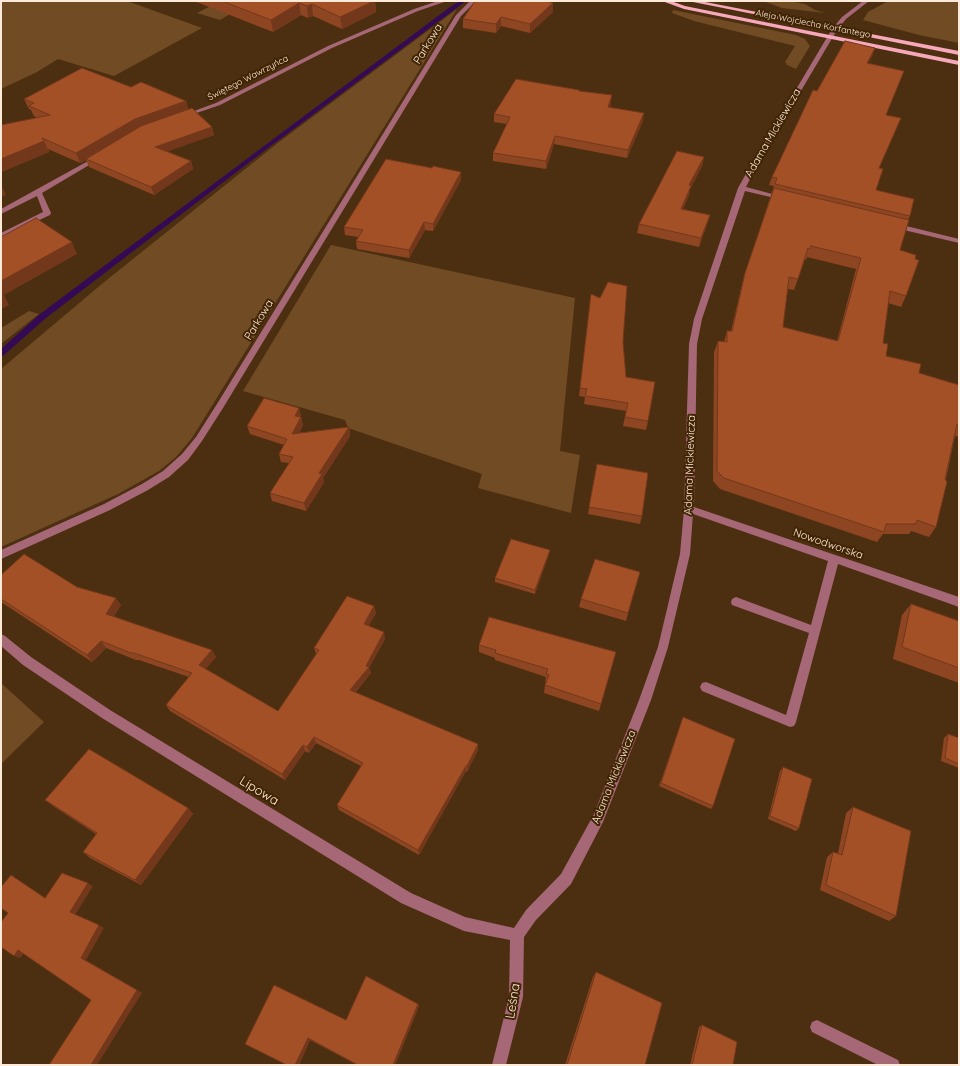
<!DOCTYPE html>
<meta charset="utf-8">
<style>
body{margin:0}
#map{position:relative;width:960px;height:1066px;overflow:hidden;background:#4c2f10;font-family:Quicksand,sans-serif}
canvas{display:block}
.frame{position:absolute;inset:0;border:2px solid #fdead9;pointer-events:none}
</style>
<div id="map">
<canvas width="960" height="1066"></canvas>
<div class="frame"></div>
</div>
<script>
const c = document.querySelector('canvas').getContext('2d');
c.lineJoin = 'round';
function paint(path, color) { c.fillStyle = color; c.fill(path, 'evenodd'); }
const shape = rows => new Path2D(rows.map(r => 'M' + r).join(''));
function stroke(path, color, width, dash) { c.strokeStyle = color; c.lineWidth = width; c.lineCap = dash ? 'butt' : 'round'; c.setLineDash(dash || []); c.stroke(path); }
function drawText(font, color, halo, rows, align = 'center') {
  c.font = font + ' Quicksand,sans-serif'; c.lineWidth = 4; c.setLineDash([]); c.textBaseline = 'middle'; c.strokeStyle = halo; c.fillStyle = color; for (const [text, x, y, turn = 0] of rows) {
    c.save(); c.translate(x, y); c.rotate((+turn || 0) * Math.PI / 180); c.textAlign = isNaN(turn) ? turn : align; if (halo) c.strokeText(text, 0, 0); c.fillText(text, 0, 0); c.restore();
  }
}
const green = shape([
 [1,1,127,1,202,28,114,76,58,59,37,72,1,89],
 [220,1,252,1,220,20,197,13],
 [763,1,790,1,805,4,815,10,825,13,782,8],
 [888,1,959,1,959,43,919,35,863,20,868,12],
 [457,9,192,438,176,457,159,471,118,494,1,547,1,369,103,283,279,142],
 [673,10,796,35,805,39,810,46,796,69,787,65,785,62,795,46,694,21,672,13],
 [331,245,575,298,560,451,580,455,571,513,478,488,482,474,348,428,345,420,243,391],
 [29,311,39,314,1,344,1,328],
 [1,683,44,722,1,764]
]);
const stream = shape([
 [460,1,466,1,264,151,46,318,4,355,1,356,1,349,40,314,260,149,450,7,460,1]
]);
const minor = shape([
 [438,1,447,1,418,11,332,48,220,105,185,117,180,116,216,103,328,46,414,9,438,1],
 [470,1,476,1,461,16,223,408,202,441,188,460,169,477,148,490,110,510,1,559,1,550,104,504,142,484,163,471,182,454,196,437,217,404,456,15,470,1],
 [863,1,869,1,846,19,837,30,757,165,746,187,787,198,783,200,745,191,702,319,697,344,694,507,959,597,959,607,838,564,796,722,794,726,790,727,702,691,700,687,702,683,706,682,786,715,809,633,732,605,731,602,732,599,736,597,811,625,828,561,693,514,690,554,668,647,651,700,603,822,571,884,536,920,524,937,523,997,506,1065,492,1065,509,997,510,940,464,931,401,903,102,718,23,665,1,646,1,634,5,636,31,657,110,710,411,893,465,917,514,928,526,910,561,874,594,814,639,700,658,647,680,554,684,509,689,344,694,319,738,188,751,165,832,29,842,17,863,1],
 [99,155,102,157,101,158,42,193,51,213,50,215,1,238,1,233,43,212,37,196,1,214,1,209,99,155],
 [891,223,894,223,959,239,959,243,891,227,891,223],
 [817,1020,898,1060,900,1065,878,1065,812,1032,810,1027,812,1022,817,1020]
]);
const major = shape([
 [662,1,671,1,685,6,959,61,959,65,684,9,662,1],
 [688,1,700,1,959,51,959,55,688,1]
]);
const wall = shape([
 [194,1,375,1,376,12,342,29,313,16,308,18,301,15,273,32],
 [553,12,530,33,501,26,496,33,463,28,463,19],
 [875,48,872,56,868,63,886,115,876,190,910,216,908,220,900,250,906,296,901,307,888,303,883,343,886,356,919,373,959,385,959,437,955,436,936,527,929,537,911,531,909,534,883,534,877,542,720,489,713,481,714,352,718,341,724,342,727,331,731,331,742,284,745,273,774,186,769,185,772,177,817,91],
 [807,257,856,269,837,341,783,327,788,289,794,290,805,259,806,260],
 [131,87,186,101,188,109,212,127,214,135,167,151,191,161,193,169,154,195,89,167,86,160,80,163,48,149,49,152,1,172,37,118,34,116,31,110,29,109,24,99],
 [579,90,579,91,611,103,610,107,643,121,627,158,554,144,546,169,493,161,493,153,507,124,494,122,494,114],
 [704,157,702,166,690,189,689,195,683,209,710,215,707,224,699,247,637,233,639,224],
 [432,168,461,172,461,180,433,231,425,230,409,258,357,249,356,241,358,237,345,235,344,227],
 [591,294,623,342,626,377,648,421,646,430,623,426,626,411,584,404,585,397,579,396],
 [299,408,303,425,299,433,349,427,350,436,323,478,324,482,306,511,272,501,270,493,289,463,281,462,279,454,284,445,250,434,247,426],
 [597,464,642,516,640,524,588,514],
 [549,554,535,594,495,582,495,578],
 [640,572,626,621,579,607,581,599],
 [1,575,77,587,121,605,114,616,216,657,205,669,278,711,316,654,314,648,374,606,376,613,369,625,385,639,369,668,371,673,355,693,478,744,478,750,467,772,466,771,419,855,339,810,337,805,361,766,316,743,309,753,305,751,285,780,170,711,166,705,189,677,139,660,136,660,106,648,92,662,1,602],
 [911,604,959,621,959,683,893,659,902,615],
 [479,645,616,652,599,711,544,693,545,685,546,682,545,681,546,677,495,660,495,658,479,652],
 [683,717,713,806,711,809,659,786],
 [948,734,959,738,959,768,941,761,944,738],
 [783,767,799,828,796,831,768,819,780,771],
 [45,800,188,808,193,814,141,885,90,858,83,852,96,834,53,806],
 [853,807,896,916,889,921,820,890,827,857,833,852,838,853,846,813],
 [596,972,645,1065,565,1065,593,977],
 [418,1004,419,1006,395,1065,357,1065,310,1040,299,1065,287,1065,245,1044,346,1020],
 [702,1025,733,1065,690,1065,699,1027]
]);
const shadedWall = shape([
 [374,1,375,1,376,12,342,29,340,17],
 [299,3,301,15,273,32,271,20],
 [553,3,553,12,530,33,530,24],
 [312,4,313,16,308,18,307,6],
 [501,17,501,26,496,33,496,24],
 [875,48,872,56,864,71,867,63],
 [612,95,611,103,607,115,608,107],
 [186,101,189,111,86,159,86,160,80,163,76,153,135,119],
 [644,113,643,121,627,158,628,150],
 [212,127,214,135,158,155,155,147],
 [555,136,554,144,546,169,546,161],
 [44,141,49,152,1,172,1,159],
 [704,157,702,166,690,189,689,195,679,218,681,209,689,185],
 [191,161,193,169,154,195,151,187],
 [461,172,461,180,433,231,433,224],
 [1,185,6,195,1,197],
 [710,215,707,224,699,247,701,238],
 [424,222,425,230,409,258,409,250],
 [72,242,77,254,4,295,9,305,1,309,1,281],
 [299,408,301,416,297,424,295,416],
 [301,417,303,425,294,442,292,434],
 [349,427,350,436,323,478,324,482,306,511,304,503,319,473],
 [550,550,549,554,535,594,535,590],
 [116,598,121,605,111,621,106,614],
 [374,606,376,613,366,630,364,624],
 [384,632,385,639,369,668,371,673,351,697,350,690,366,666],
 [101,641,106,648,92,662,87,655],
 [212,650,216,657,203,672,199,665],
 [314,737,316,743,309,753,307,747],
 [478,744,478,750,467,772,467,766],
 [303,745,305,751,285,780,282,774],
 [466,766,466,771,419,855,418,850],
 [188,808,193,814,141,885,135,880],
 [88,883,93,886,75,915,70,912],
 [99,925,104,928,86,960,142,993,97,1065,91,1065,137,990,81,958],
 [18,950,25,952,20,958,14,956],
 [418,1004,419,1006,395,1065,393,1065],
 [308,1038,310,1040,299,1065,295,1065]
]);
const building = shape([
 [222,1,374,1,340,17,312,4,307,6,299,3,271,20,222,1],
 [475,1,546,1,553,3,530,24,501,17,496,24,463,19,475,1],
 [845,41,875,48,867,63,904,71,886,115,901,118,879,168,883,169,876,190,914,199,910,216,775,184,777,178,772,177,813,90,817,91,845,41],
 [82,68,131,87,141,82,186,101,135,119,76,153,42,138,44,141,1,159,1,125,50,115,29,106,34,103,24,99,82,68],
 [516,79,579,90,579,91,612,95,608,107,644,113,628,150,555,136,546,161,493,153,510,117,494,114,516,79],
 [192,108,212,127,155,147,191,161,151,187,86,159,141,126,192,108],
 [677,151,704,157,689,185,691,186,681,209,710,215,701,238,639,224,677,151],
 [386,159,432,168,433,166,461,172,433,224,424,222,409,250,356,241,363,230,344,227,386,159],
 [774,188,909,220,900,250,916,255,915,259,919,260,906,296,890,291,883,343,888,344,886,356,921,364,919,373,959,385,959,425,957,424,945,479,947,482,936,527,917,520,916,524,886,524,884,532,724,478,717,471,718,341,727,342,727,331,732,331,745,273,774,188],
 [811,246,861,258,838,341,783,327,789,277,798,279,808,248,810,249,811,246],
 [36,218,72,242,1,281,1,237,36,218],
 [608,282,627,286,623,342,626,377,655,382,648,421,625,417,628,403,585,396,587,389,580,388,591,294,600,298,608,282],
 [264,398,299,408,295,416,301,417,292,434,349,427,319,473,322,474,304,503,270,493,293,457,279,454,287,439,247,426,264,398],
 [597,464,648,473,642,516,589,507,597,464],
 [511,539,550,550,535,590,495,578,511,539],
 [24,554,77,587,116,598,106,614,212,650,199,665,278,711,319,650,314,648,347,596,374,606,364,624,384,632,366,666,369,667,350,690,478,744,467,766,466,766,418,850,337,805,363,763,314,737,307,747,303,745,282,774,166,705,192,673,134,653,131,653,101,641,87,655,1,599,1,575,24,554],
 [595,559,640,572,628,613,581,599,595,559],
 [911,604,959,621,959,668,902,647,911,604],
 [489,617,616,652,601,704,545,685,549,675,546,674,548,669,495,653,496,650,479,645,489,617],
 [683,717,735,739,713,806,661,783,683,717],
 [948,734,959,738,959,764,945,758,948,734],
 [89,749,188,808,135,880,83,852,97,833,45,800,89,749],
 [783,767,812,779,799,828,770,816,783,767],
 [853,807,911,831,896,916,826,885,833,852,842,855,853,807],
 [62,873,88,883,70,912,99,925,81,958,137,990,91,1065,49,1065,91,1000,18,950,14,956,1,947,1,922,8,913,1,908,1,887,11,875,45,898,62,873],
 [596,972,662,1003,645,1065,567,1065,596,972],
 [366,976,418,1004,393,1065,358,1065,308,1038,295,1065,287,1065,245,1044,274,985,346,1020,366,976],
 [702,1025,737,1042,733,1065,692,1065,702,1025]
]);
const farStreetnames = [
 ["Aleja Wojciecha Korfantego",813,24,11],
 ["Świętego Wawrzyńca",248,78,-27]
];
const streetNames = [
 ["Parkowa",428,44,-59],
 ["Adama Mickiewicza",773,133,-60],
 ["Parkowa",259,320,-59],
 ["Adama Mickiewicza",690,465,-88],
 ["Nowodworska",828,544,19],
 ["Adama Mickiewicza",614,777,-68]
];
const nearStreetnames = [
 ["Lipowa",259,791,31],
 ["Leśna",513,1001,-81]
];
paint(green, '#714b23');
paint(stream, '#350a55');
paint(minor, '#a66776');
paint(major, '#f7a9bb');
paint(wall, '#8d4522');
paint(shadedWall, '#73381b');
paint(building, '#a45027');
stroke(building, '#73381b', 1);
drawText('9px', '#fdead9', '#412404', farStreetnames);
drawText('11px', '#fdead9', '#412404', streetNames);
drawText('13px', '#fdead9', '#412404', nearStreetnames);
</script>
